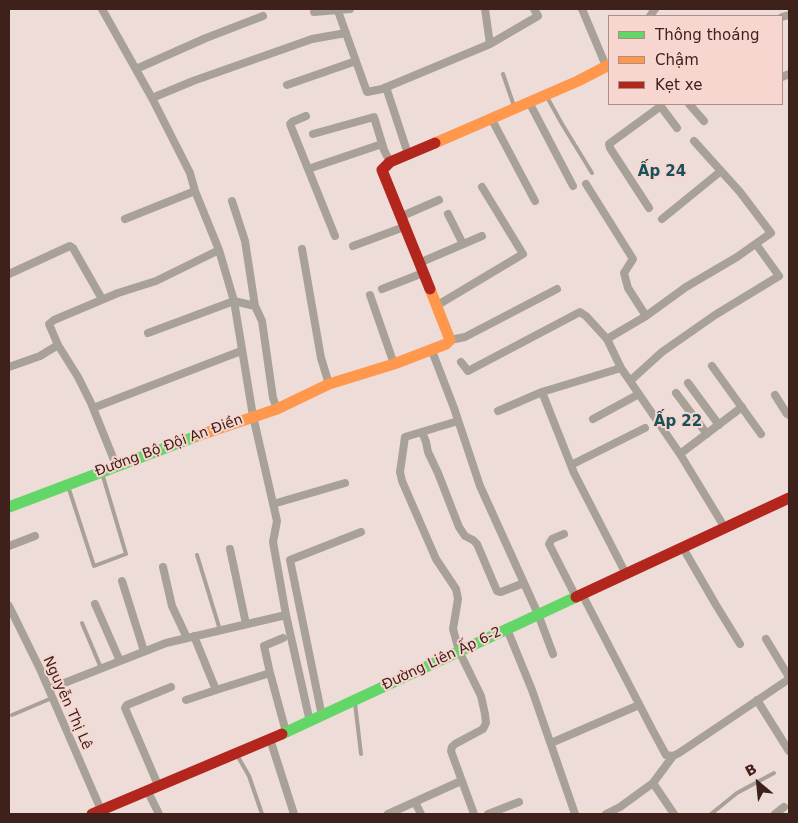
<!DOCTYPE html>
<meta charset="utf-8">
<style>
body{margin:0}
#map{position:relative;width:798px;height:823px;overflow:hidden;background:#eedcd8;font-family:"DejaVu Sans",sans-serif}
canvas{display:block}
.frame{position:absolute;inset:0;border:10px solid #3f211c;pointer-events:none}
.legend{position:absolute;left:608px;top:15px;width:175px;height:90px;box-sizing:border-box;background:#f7d6cf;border:1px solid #ad8e87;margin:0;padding:6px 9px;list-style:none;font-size:15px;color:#3f211c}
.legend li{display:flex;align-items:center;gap:10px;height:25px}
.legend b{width:25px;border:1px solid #ad8e87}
.north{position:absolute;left:733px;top:758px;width:50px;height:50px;-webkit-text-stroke:4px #f7d6cf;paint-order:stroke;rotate:332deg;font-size:14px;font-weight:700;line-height:20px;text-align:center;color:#3f211c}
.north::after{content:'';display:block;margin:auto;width:18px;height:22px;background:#3f211c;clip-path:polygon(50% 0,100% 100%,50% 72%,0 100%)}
</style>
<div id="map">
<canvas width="798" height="823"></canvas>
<div class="frame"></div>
<ul class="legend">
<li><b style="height:6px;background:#63d668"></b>Thông thoáng</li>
<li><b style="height:6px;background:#ff974d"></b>Chậm</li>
<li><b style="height:6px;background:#b3261e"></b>Kẹt xe</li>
</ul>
<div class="north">B</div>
</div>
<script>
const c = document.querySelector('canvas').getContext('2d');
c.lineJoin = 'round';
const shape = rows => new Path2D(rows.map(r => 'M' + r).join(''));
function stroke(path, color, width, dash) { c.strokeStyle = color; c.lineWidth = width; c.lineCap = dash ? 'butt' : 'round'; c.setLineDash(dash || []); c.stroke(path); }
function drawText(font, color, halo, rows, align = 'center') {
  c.font = font + ' "DejaVu Sans",sans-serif'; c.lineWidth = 4; c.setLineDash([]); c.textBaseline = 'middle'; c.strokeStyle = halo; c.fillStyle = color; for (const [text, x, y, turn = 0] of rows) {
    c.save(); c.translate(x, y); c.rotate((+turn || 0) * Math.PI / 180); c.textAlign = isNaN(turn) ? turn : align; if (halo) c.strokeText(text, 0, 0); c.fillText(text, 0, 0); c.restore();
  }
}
const lane = shape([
 [503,74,514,106],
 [547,97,562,124,592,173],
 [68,486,94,566,126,554,102,473],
 [197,555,220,630],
 [82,623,101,668],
 [355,703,361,754],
 [12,715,52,698],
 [237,755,249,776,262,814],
 [711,814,737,793,774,773]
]);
const street = shape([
 [102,9,152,98,190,173,195,191,219,250,234,301,253,416,277,521,273,542,286,615,310,722],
 [485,9,490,44],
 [582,9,606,66],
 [338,11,367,92,382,89,490,44,538,16,534,9],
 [314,12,350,9],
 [650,16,655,9],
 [782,17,789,15],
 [136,69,206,38,263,16],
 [782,77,789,74],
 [287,85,356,61],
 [386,87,408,154],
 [152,98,193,81,312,39,346,33],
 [529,102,573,186],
 [659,104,677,128],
 [689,104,704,121],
 [306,116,292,122,290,124,335,236],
 [491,118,535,201],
 [313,134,374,117,384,150,390,162],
 [308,169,382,144],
 [586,184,633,259,624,273,628,288,646,316],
 [232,201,245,241,255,306],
 [649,208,610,148,609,144,661,106],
 [448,214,463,244],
 [400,217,439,200],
 [125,219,195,191],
 [662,219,721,171],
 [353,246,404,227],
 [302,249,321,358,329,384],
 [419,263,482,236],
 [9,274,70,246,73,248,102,299],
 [382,289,423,273],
 [370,295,394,364],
 [436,306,523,254,482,187],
 [148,333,234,301,255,306,262,321,273,398,277,409],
 [450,340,465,337,557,289],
 [58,345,78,377,91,403,116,465],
 [432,351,454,408,480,486,538,614,553,654],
 [461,362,468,371,580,312,586,316,607,339],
 [712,366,761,434],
 [9,367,40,356,58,345,49,324,54,320,118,293,156,281,219,250],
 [621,368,607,339,646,316,686,287,737,257,771,233,740,192,694,141],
 [630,381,662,352,715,315,779,276,756,244],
 [688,383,719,425],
 [542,392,574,473,626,574],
 [676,393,707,434],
 [775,395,787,414,789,415],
 [93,408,241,351],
 [498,411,542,392,621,368,680,454,725,528],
 [593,419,639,394],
 [458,421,405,437,400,472,402,481,436,559,456,589,458,599,453,629,459,651,481,696,485,714,486,723,483,729,455,744,452,747,451,751,474,814],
 [422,432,426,442,428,452,438,473,459,527,465,536,473,540,477,544,497,591,501,592,524,583],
 [680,454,742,407],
 [571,465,645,428],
 [273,504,345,483],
 [564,534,552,539,549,544,576,597],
 [9,546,35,536],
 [683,548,716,605,740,644],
 [230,549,246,624],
 [163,567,172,606,187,638],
 [122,581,144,651],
 [582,594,653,731,666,755,673,756,679,753,789,679],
 [95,604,120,661],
 [9,606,40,669,101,810],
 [507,629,532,690,575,814],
 [194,636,216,690,270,673],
 [283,638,264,646,270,673,286,732],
 [766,639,789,677],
 [49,689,166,643,286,615],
 [186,700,216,690],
 [757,700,789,751],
 [322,716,290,560,361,532],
 [270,739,294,814],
 [551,743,639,705],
 [673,756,653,783,674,814],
 [158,785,125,708,127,705,171,687],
 [147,790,159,814],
 [415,802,421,814],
 [388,814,461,781],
 [488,814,519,802],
 [606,814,620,807,653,783],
 [775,814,784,807]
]);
const fast = shape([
 [9,507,197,436],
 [282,734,576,597]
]);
const slow = shape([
 [435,143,578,81,609,65],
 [197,436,277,409,329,384,394,364,446,344,450,340,430,289]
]);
const jam = shape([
 [430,289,382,170,390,162,435,143],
 [576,597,789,498],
 [92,814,282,734]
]);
const streetNames = [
 ["Đường Bộ Đội An Điền",169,446,-20],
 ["Đường Liên Ấp 6-2",442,659,-25],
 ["Nguyễn Thị Lê",67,703,66]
];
const neighbourhoodNames = [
 ["Ấp 24",662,172],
 ["Ấp 22",678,422]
];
stroke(lane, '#a8a198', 4);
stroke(street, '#a8a198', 8);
stroke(fast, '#63d668', 11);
stroke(slow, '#ff974d', 11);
stroke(jam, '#b3261e', 11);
drawText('14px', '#3f211c', '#f7d6cf', streetNames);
drawText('bold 15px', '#17515a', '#f7d6cf', neighbourhoodNames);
</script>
